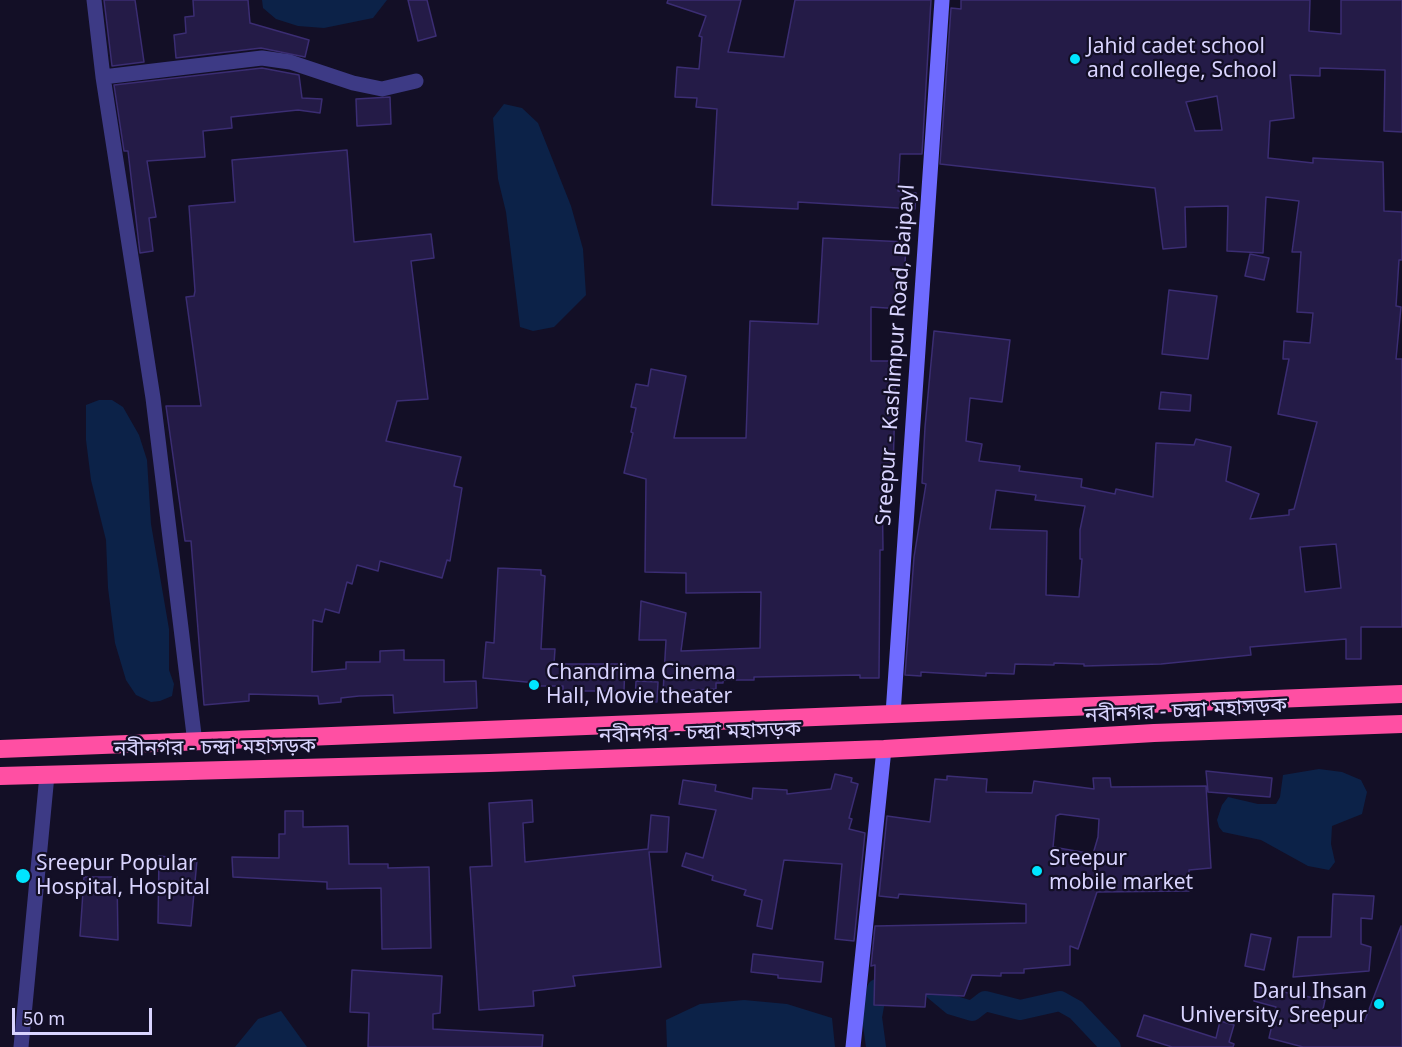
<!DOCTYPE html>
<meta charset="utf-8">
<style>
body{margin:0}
#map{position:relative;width:1402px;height:1047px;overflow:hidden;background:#130f26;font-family:"Noto Sans",sans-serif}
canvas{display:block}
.scale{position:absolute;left:12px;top:1008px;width:140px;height:27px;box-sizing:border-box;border:3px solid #d9d4ff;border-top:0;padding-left:8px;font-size:18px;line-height:21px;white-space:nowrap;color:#d9d4ff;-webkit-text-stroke:4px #130f26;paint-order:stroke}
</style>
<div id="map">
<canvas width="1402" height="1047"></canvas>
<div class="scale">50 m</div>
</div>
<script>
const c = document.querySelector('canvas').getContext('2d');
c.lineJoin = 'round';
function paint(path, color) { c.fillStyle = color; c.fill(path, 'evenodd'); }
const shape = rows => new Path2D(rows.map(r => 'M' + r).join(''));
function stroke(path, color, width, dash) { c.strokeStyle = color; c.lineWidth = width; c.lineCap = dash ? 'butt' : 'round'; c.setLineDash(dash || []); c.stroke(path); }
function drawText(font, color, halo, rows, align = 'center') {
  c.font = font + ' "Noto Sans","Noto Sans Bengali",sans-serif'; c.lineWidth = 4.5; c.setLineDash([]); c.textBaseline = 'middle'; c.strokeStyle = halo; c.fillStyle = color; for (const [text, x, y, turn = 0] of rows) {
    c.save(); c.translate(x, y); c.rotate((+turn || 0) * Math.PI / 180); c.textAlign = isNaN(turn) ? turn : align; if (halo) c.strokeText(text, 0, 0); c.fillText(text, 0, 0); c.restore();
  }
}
const water = shape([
 [262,0,387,0,373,18,324,28,298,26,276,19,263,8],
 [504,104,522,108,538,123,571,206,583,249,586,295,554,327,533,331,520,327,506,212,498,179,493,118],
 [99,400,112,400,123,407,139,435,147,460,151,524,169,629,169,670,174,684,172,696,160,701,151,702,136,695,126,680,115,643,108,588,106,540,91,480,86,440,86,405],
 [1319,769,1342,772,1361,780,1367,792,1362,814,1332,826,1331,844,1335,862,1329,870,1308,866,1261,840,1223,832,1219,827,1217,820,1222,805,1228,797,1258,804,1276,804,1280,797,1283,775],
 [744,1000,787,1004,832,1018,835,1047,667,1047,666,1020,700,1004],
 [281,1011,307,1047,235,1047,258,1019]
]);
const canal = shape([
 [921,980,927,980,934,990,952,1005,972,1011,985,1001,1020,1010,1060,1001,1076,1010,1111,1047],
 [876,1047,872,1017,877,989,887,985]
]);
const building = shape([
 [104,0,135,0,144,62,112,66,104,0],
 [193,0,248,0,250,23,309,40,305,57,261,48,176,58,174,35,186,33,185,17,194,16,193,0],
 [408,0,427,0,436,36,418,41,408,0],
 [668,0,741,0,728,52,784,57,795,0,931,0,922,154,900,154,898,191,916,193,915,209,798,202,798,209,712,205,717,109,696,107,697,98,675,97,677,67,699,69,702,37,699,36,706,16,667,3,668,0],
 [961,0,1310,0,1309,31,1341,34,1341,0,1402,0,1402,132,1384,131,1385,70,1320,68,1320,76,1290,75,1294,118,1270,121,1268,158,1313,163,1313,158,1383,162,1384,211,1402,212,1402,260,1399,260,1396,306,1401,307,1396,359,1402,359,1402,627,1361,627,1361,659,1346,659,1346,639,1250,647,1251,655,1161,664,1084,666,1084,664,1054,663,1054,665,1015,664,1014,674,986,673,986,676,921,672,921,676,905,675,914,557,926,484,922,483,925,427,934,331,1010,340,1002,402,970,398,966,441,982,444,979,461,1020,466,1019,471,1082,479,1081,487,1115,494,1116,489,1153,497,1156,443,1194,445,1196,439,1231,447,1226,481,1259,494,1250,519,1289,515,1289,510,1294,509,1317,422,1278,414,1289,359,1283,359,1284,341,1310,343,1313,313,1297,312,1301,252,1292,252,1299,201,1266,197,1263,253,1227,251,1228,206,1185,207,1186,247,1163,249,1155,188,940,164,951,8,961,9,961,0],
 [1217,96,1222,130,1195,131,1186,102,1217,96],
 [996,490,1036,495,1035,500,1085,506,1080,530,1080,559,1082,559,1079,597,1046,595,1047,531,990,529,996,490],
 [1336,544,1341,588,1305,592,1300,547,1336,544],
 [262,68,299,75,302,98,322,99,320,113,298,110,231,117,232,128,203,131,205,157,147,161,156,217,149,218,153,251,140,253,128,151,124,151,114,85,262,68],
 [390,97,391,124,357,126,356,99,390,97],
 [347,150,354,242,431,234,434,258,411,261,428,399,397,401,386,441,461,457,454,486,462,488,450,561,447,560,442,578,380,561,378,571,357,565,352,584,347,582,339,613,325,609,322,622,313,620,312,672,346,669,346,662,380,662,380,651,404,650,404,660,444,660,444,682,476,681,477,708,394,713,393,695,359,696,341,698,341,702,319,704,318,696,249,694,249,701,204,705,191,541,185,541,166,406,201,406,186,297,194,296,195,291,189,206,235,202,232,160,347,150],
 [823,238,906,242,903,309,871,307,871,361,896,361,893,473,882,473,883,550,880,550,879,678,860,678,860,675,754,677,754,680,723,680,723,683,716,683,716,689,691,690,691,694,663,693,666,640,639,640,641,601,686,613,681,651,760,648,761,592,686,593,686,573,645,572,646,479,624,473,633,433,631,432,636,408,631,407,636,384,648,386,651,369,686,376,674,438,746,438,750,321,818,324,823,238],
 [1250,254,1269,258,1264,280,1245,276,1250,254],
 [1169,290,1217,296,1208,359,1162,354,1169,290],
 [1161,392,1191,395,1190,411,1159,409,1161,392],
 [498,568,541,570,541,575,545,576,541,649,555,649,554,664,625,664,624,691,563,691,563,686,537,686,537,683,483,678,486,642,494,643,498,568],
 [636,681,658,682,657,702,635,701,636,681],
 [1206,771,1272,778,1270,797,1208,792,1206,771],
 [835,774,852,778,851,782,858,784,849,818,852,819,849,829,865,833,854,941,835,939,842,864,784,860,772,929,757,926,762,900,744,895,746,890,712,880,713,876,682,866,686,853,703,858,716,810,679,804,683,780,716,785,715,791,752,799,753,788,787,790,787,794,831,789,835,774],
 [947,776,987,779,986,792,1032,793,1034,781,1094,789,1093,778,1110,778,1111,787,1206,786,1211,868,1189,870,1189,891,1097,892,1078,949,1070,946,1070,965,1024,969,1024,973,1001,973,1001,976,972,975,964,996,926,994,925,1007,874,1005,875,965,871,966,875,926,1026,923,1026,904,899,894,898,898,879,896,887,816,930,822,935,779,947,780,947,776],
 [1060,814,1099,819,1098,837,1093,854,1053,847,1056,816,1060,814],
 [532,800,533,822,523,823,525,862,648,849,651,815,669,817,667,852,649,852,661,967,573,976,575,986,533,991,534,1006,479,1010,470,867,492,866,489,803,532,800],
 [285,811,303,811,303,827,348,826,349,864,388,864,388,868,429,867,431,948,382,949,381,888,327,889,327,882,233,877,232,857,279,858,279,834,285,834,285,811],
 [159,856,197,860,191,926,158,923,159,856],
 [84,877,117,877,118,940,80,936,84,877],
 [1333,894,1374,896,1372,919,1361,918,1361,944,1371,947,1369,971,1293,977,1298,937,1331,937,1333,894],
 [1401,926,1402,1047,1303,1047,1269,1038,1276,1007,1254,1001,1257,987,1325,1000,1322,1014,1353,1022,1354,1018,1365,1020,1401,926],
 [1251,934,1271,938,1264,970,1245,966,1251,934],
 [753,954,823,962,821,982,778,978,778,975,751,972,753,954],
 [352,970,442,976,440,1013,433,1014,433,1029,543,1035,542,1047,368,1047,369,1013,350,1012,352,970],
 [1144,1015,1216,1038,1220,1021,1234,1025,1229,1042,1234,1044,1233,1047,1172,1047,1137,1036,1144,1015]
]);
const street = shape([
 [94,0,103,77,153,398,195,743],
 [103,77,262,58,290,62,353,83,382,89,416,81],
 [21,1047,47,775]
]);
const secondary = shape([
 [893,714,942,0],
 [853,1047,884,749]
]);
const highway = shape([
 [0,749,1402,694],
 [0,776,489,763,884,749,1154,733,1402,724]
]);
const markers = [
 [1075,59,6,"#00e5ff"],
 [534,685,6,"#00e5ff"],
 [1037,871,6,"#00e5ff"],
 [23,876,8,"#00e5ff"],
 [1379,1004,6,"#00e5ff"]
];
const poiNames = [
 ["Jahid cadet school",1087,47],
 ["and college, School",1087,71],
 ["Chandrima Cinema",546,673],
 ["Hall, Movie theater",546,697],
 ["Sreepur",1049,859],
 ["mobile market",1049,883],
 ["Sreepur Popular",36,864],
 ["Hospital, Hospital",36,888],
 ["Darul Ihsan",1367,992,"right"],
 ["University, Sreepur",1367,1016,"right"]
];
const streetNames = [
 ["Sreepur - Kashimpur Road, Baipayl",896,355,-86],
 ["নবীনগর - চন্দ্রা মহাসড়ক",1186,711,-3],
 ["নবীনগর - চন্দ্রা মহাসড়ক",700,733,-2],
 ["নবীনগর - চন্দ্রা মহাসড়ক",215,748,-1]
];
paint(water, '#0c2248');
stroke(canal, '#0c2248', 20);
paint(building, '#241b47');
stroke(building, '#3b2d73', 1.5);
stroke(street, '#3d3a85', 15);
stroke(secondary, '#6f6bff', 15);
stroke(highway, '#ff4fa3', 18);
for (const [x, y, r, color] of markers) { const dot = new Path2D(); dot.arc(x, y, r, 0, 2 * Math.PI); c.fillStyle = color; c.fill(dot); stroke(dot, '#130f26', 2); }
drawText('21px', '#d9d4ff', '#130f26', poiNames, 'left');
drawText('21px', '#d9d4ff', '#130f26', streetNames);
</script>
